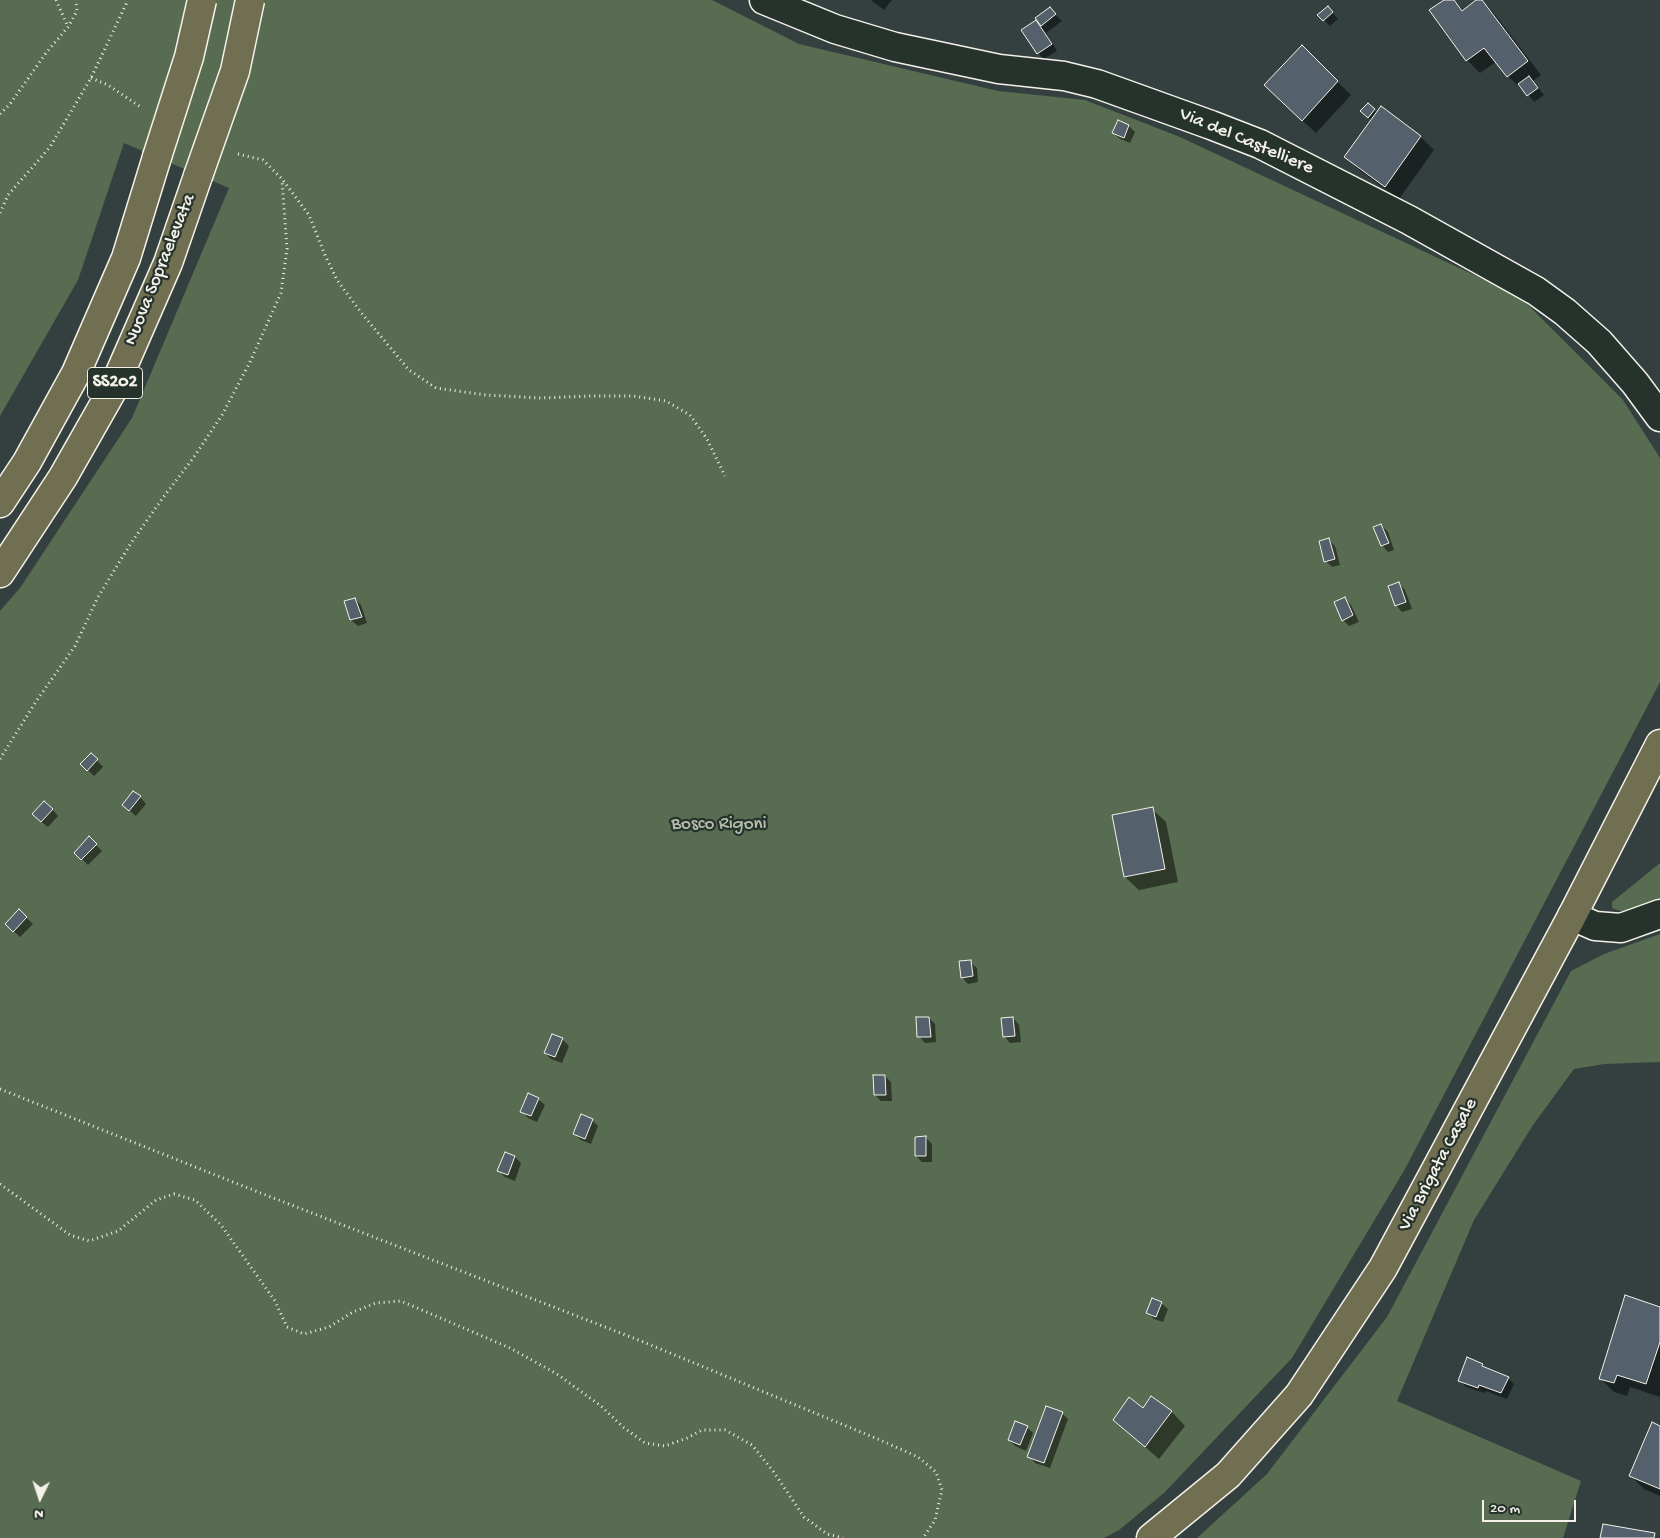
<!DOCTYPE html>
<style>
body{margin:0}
#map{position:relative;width:1660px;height:1538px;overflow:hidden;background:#344040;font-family:"Gochi Hand",sans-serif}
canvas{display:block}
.north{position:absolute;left:15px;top:1473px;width:50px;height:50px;-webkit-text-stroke:4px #26332d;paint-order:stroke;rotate:184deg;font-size:14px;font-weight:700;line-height:20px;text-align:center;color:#f4f1e8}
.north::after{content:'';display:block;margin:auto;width:18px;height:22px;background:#f4f1e8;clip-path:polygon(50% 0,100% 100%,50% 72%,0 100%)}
.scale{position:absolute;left:1482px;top:1500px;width:94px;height:22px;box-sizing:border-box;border:2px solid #f4f1e8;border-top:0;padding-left:6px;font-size:15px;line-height:18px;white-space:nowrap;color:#f4f1e8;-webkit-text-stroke:4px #26332d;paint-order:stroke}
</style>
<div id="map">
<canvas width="1660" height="1538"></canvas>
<div class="north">N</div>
<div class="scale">20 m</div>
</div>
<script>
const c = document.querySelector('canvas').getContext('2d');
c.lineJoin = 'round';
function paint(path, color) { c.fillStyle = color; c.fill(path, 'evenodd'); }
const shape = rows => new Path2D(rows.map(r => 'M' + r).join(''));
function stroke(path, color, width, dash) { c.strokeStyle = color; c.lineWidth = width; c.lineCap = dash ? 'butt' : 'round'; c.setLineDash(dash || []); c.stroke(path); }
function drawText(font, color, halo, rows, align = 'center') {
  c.font = font + ' "Gochi Hand",sans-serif'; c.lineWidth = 4.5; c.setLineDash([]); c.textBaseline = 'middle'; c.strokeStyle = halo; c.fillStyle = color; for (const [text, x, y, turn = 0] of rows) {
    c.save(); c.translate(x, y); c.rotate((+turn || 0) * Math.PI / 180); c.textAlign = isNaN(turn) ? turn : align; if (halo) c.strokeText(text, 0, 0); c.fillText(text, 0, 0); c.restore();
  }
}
const green = shape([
 [0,0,712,0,799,44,998,91,1085,100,1180,137,1519,296,1623,400,1660,458,1660,682,1658,686,1405,1169,1292,1358,1164,1493,1119,1530,1104,1538,0,1538,0,611,20,588,132,418,229,188,124,143,78,280,0,416],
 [1660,863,1660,900,1654,906,1623,912,1612,908,1612,902],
 [1660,934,1660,1062,1604,1064,1574,1069,1533,1125,1474,1220,1397,1401,1581,1481,1563,1538,1197,1538,1267,1474,1387,1317,1571,971,1604,954]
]);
const shadow = shape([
 [871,0,892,0,884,10],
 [1447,0,1453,0,1464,11,1478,0,1481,0,1493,12,1541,75,1533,81,1544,95,1534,102,1523,88,1521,89,1508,76,1496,62,1480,73,1467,60],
 [1328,8,1338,19,1330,26,1319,15],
 [1050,9,1062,21,1046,33,1057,51,1044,59,1038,53,1023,30,1038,21],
 [1302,47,1351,95,1316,133,1279,99],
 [1368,104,1377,113,1381,107,1421,137,1434,150,1399,199,1359,170,1346,157,1372,121,1361,111],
 [1129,126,1135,132,1130,143,1120,139,1113,133],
 [1381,525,1388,532,1394,550,1388,552,1382,545],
 [1329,540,1335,546,1340,565,1332,567,1326,561],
 [1399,584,1405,590,1412,609,1402,612,1396,605],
 [355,599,361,605,367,623,358,626,351,620],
 [1345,599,1351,605,1359,622,1349,626,1343,620],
 [91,754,103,767,94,776,82,764],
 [140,797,146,804,136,816,123,805],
 [52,809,58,816,48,827,40,821],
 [1152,809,1166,822,1178,882,1139,890,1125,877],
 [89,838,102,851,88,865,76,853],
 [19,911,33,924,20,937,6,924],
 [970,962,977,968,978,982,968,984,962,977],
 [929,1018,935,1024,936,1042,925,1043,919,1036],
 [1013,1018,1019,1025,1021,1042,1010,1043,1004,1036],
 [562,1039,569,1046,562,1063,551,1059,545,1053],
 [885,1076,891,1082,892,1101,881,1101,875,1095],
 [538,1099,545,1105,537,1122,528,1118,522,1111],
 [592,1120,598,1126,591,1144,581,1140,574,1133],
 [926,1138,932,1144,932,1162,922,1162,916,1156],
 [505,1153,515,1157,521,1163,515,1181,505,1177,499,1171],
 [1161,1303,1168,1309,1163,1322,1154,1319,1148,1313],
 [1660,1308,1660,1397,1630,1387,1627,1396,1614,1392,1600,1378],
 [1468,1359,1483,1365,1487,1370,1508,1378,1514,1384,1507,1399,1486,1391,1485,1393,1466,1387,1460,1381],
 [1152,1398,1172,1412,1185,1426,1159,1459,1114,1420,1143,1410],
 [1062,1413,1068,1419,1050,1468,1035,1463,1029,1456],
 [1027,1427,1033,1433,1026,1451,1015,1446,1009,1440],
 [1660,1427,1660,1496,1644,1489,1631,1476]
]);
const building = shape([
 [1444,0,1454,0,1462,11,1476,0,1482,0,1528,61,1507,77,1484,48,1466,61,1429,10,1444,0],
 [1328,6,1333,12,1323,21,1317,15,1328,6],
 [1050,7,1056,14,1041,26,1035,18,1050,7],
 [1036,20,1052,44,1037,54,1021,30,1036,20],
 [1302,45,1338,81,1302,121,1264,85,1302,45],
 [1529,76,1538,88,1527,96,1518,84,1529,76],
 [1368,103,1375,109,1368,118,1360,111,1368,103],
 [1381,106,1421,136,1385,187,1344,157,1381,106],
 [1118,120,1129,125,1124,138,1112,133,1118,120],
 [1381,524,1389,543,1381,546,1373,527,1381,524],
 [1329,538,1335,559,1324,562,1319,541,1329,538],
 [1399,582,1406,602,1395,606,1388,586,1399,582],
 [1345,597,1353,615,1342,621,1334,602,1345,597],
 [355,598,362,617,350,620,344,601,355,598],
 [91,753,98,759,87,771,80,764,91,753],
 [133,791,141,796,129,811,122,805,133,791],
 [44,801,53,809,41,822,32,814,44,801],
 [1153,807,1165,869,1124,877,1112,815,1153,807],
 [89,836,97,844,81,860,74,853,89,836],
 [19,909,27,917,13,932,5,924,19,909],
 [971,960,973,976,961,978,959,961,971,960],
 [916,1017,929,1017,931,1037,917,1037,916,1017],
 [1013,1017,1015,1036,1003,1037,1001,1018,1013,1017],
 [552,1034,563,1038,555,1057,544,1053,552,1034],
 [873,1075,885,1075,886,1095,874,1095,873,1075],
 [528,1093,539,1098,531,1116,520,1112,528,1093],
 [581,1114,593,1119,585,1139,573,1134,581,1114],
 [926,1136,926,1156,915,1156,915,1137,926,1136],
 [505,1152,515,1156,508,1175,497,1171,505,1152],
 [1625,1295,1660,1307,1660,1342,1646,1384,1617,1375,1614,1383,1599,1379,1625,1295],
 [1152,1298,1162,1302,1156,1317,1146,1313,1152,1298],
 [1467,1357,1483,1364,1482,1366,1509,1377,1501,1393,1479,1385,1478,1388,1458,1381,1467,1357],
 [1151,1396,1172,1411,1145,1447,1113,1420,1129,1397,1143,1408,1151,1396],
 [1046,1406,1063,1412,1044,1463,1027,1457,1046,1406],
 [1015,1421,1028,1426,1020,1445,1008,1440,1015,1421],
 [1652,1422,1660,1426,1660,1489,1629,1476,1652,1422],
 [1603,1524,1655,1533,1654,1538,1600,1538,1603,1524]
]);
const path = shape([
 [56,0,68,27],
 [91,78,108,85,142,108],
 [0,114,10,104,46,53,68,27,77,11,76,0],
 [238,154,263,160,282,179,309,215,325,255,337,280,363,315,409,370,436,388,486,395,541,398,590,396,633,396,666,401,690,415,707,439,725,476],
 [0,213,8,195,50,147,91,78,128,0],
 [0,759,35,703,75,646,98,597,131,543,162,499,194,457,222,415,250,362,281,293,287,249,282,180],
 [0,1089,258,1192,641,1341,880,1440,918,1457,936,1472,942,1490,935,1520,923,1538],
 [0,1184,70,1235,89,1241,118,1231,156,1200,174,1194,195,1200,221,1225,275,1301,287,1327,304,1334,329,1327,353,1312,376,1303,401,1301,510,1348,557,1374,601,1406,623,1427,645,1443,665,1446,687,1438,702,1430,725,1430,752,1445,773,1471,804,1517,827,1534,843,1538]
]);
const minor = shape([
 [764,0,835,29,895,47,999,69,1064,76,1097,84,1211,125,1260,144,1409,220,1536,291,1565,312,1599,342,1635,383,1660,417],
 [1572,916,1595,926,1621,928,1660,914]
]);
const major = shape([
 [1151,1538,1228,1475,1299,1395,1383,1268,1572,916,1660,744]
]);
const highway = shape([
 [0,503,27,462,76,373,126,258,157,157],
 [0,573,63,477,113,389,168,263,198,176]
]);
const highwayBridge = shape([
 [157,157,189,57,202,0],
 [198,176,235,71,250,0]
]);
const shields = [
 [115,383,55]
];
const shieldNames = [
 ["SS202",115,383]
];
const streetNames = [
 ["Via del Castelliere",1246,142,23],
 ["Nuova Sopraelevata",161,270,-68],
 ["Via Brigata Casale",1439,1165,-62]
];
const parkNames = [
 ["Bosco Rigoni",719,825]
];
paint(green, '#576c50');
paint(shadow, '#0007');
paint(building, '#55606d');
stroke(building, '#f4f1e8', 1);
stroke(minor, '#f4f1e8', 31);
stroke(major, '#f4f1e8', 31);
stroke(highway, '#f4f1e8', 31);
stroke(path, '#f4f1e8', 3, [1, 4]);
stroke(minor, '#26332d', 28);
stroke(major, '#706f52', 28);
stroke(highway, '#706f52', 28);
stroke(highwayBridge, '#f4f1e8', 31, []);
stroke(highwayBridge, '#706f52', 28);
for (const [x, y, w] of shields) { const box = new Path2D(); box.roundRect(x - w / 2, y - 15.5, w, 31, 4); c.fillStyle = '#26332d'; c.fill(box); stroke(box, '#f4f1e8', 1); }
drawText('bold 18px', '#f4f1e8', null, shieldNames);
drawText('19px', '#f4f1e8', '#26332d', streetNames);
drawText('19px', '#b5bcab', '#26332d', parkNames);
</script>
